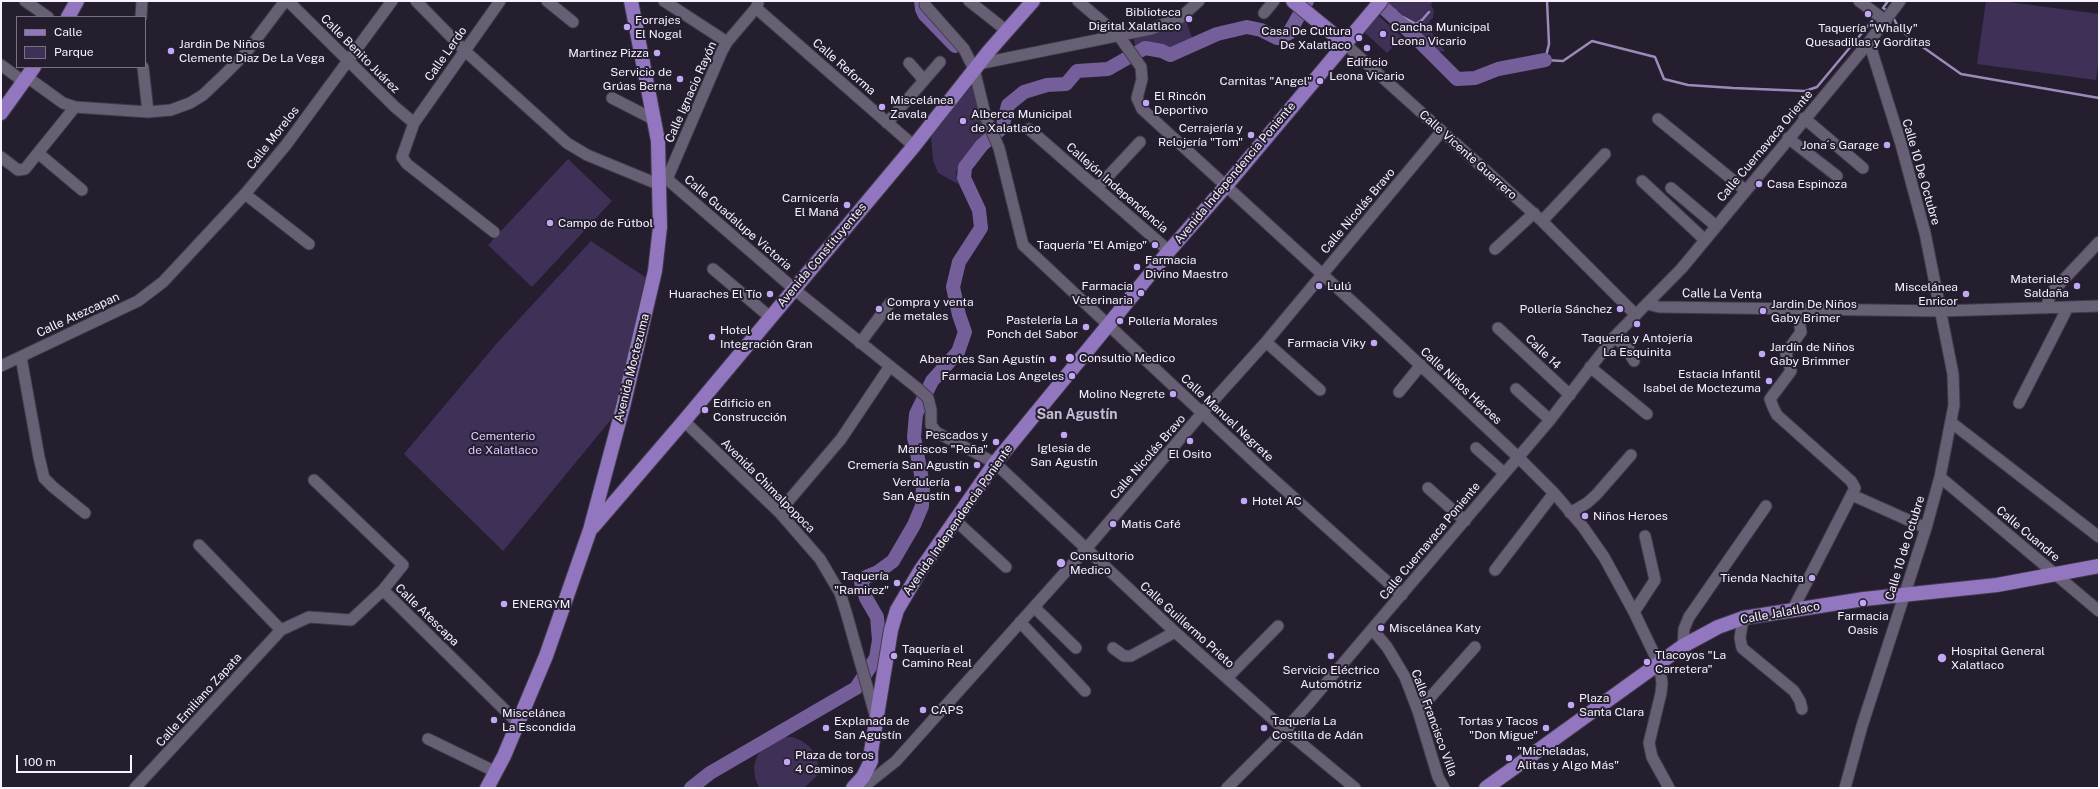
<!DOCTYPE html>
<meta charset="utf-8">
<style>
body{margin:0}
#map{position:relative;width:2100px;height:789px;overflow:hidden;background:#241e2f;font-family:"Public Sans",sans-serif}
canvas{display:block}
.frame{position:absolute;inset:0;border:2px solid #f6f2ff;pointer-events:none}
.legend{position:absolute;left:16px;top:16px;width:130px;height:52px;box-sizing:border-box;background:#241e2f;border:1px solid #787382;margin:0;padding:5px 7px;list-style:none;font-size:12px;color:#f6f2ff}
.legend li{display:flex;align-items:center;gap:8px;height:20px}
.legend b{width:20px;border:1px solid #787382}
.scale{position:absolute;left:16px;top:755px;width:116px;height:18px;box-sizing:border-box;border:2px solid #f6f2ff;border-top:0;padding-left:5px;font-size:12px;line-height:14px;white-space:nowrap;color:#f6f2ff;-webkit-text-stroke:3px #241e2f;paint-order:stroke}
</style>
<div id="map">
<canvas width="2100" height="789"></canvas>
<div class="frame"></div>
<ul class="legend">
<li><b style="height:5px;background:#9276bf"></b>Calle</li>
<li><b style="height:11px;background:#3f3058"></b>Parque</li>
</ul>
<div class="scale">100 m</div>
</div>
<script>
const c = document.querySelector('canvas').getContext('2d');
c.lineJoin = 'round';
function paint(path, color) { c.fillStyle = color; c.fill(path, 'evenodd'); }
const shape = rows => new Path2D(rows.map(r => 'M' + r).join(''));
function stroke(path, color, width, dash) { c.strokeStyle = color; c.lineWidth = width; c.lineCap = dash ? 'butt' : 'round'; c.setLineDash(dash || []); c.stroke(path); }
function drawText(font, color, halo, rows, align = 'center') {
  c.font = font + ' "Public Sans",sans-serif'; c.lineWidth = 4; c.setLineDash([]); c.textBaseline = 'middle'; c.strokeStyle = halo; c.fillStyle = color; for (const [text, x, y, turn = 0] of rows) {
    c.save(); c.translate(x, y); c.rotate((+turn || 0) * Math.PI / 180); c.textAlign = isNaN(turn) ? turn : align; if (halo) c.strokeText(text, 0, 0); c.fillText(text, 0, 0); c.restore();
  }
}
const green = shape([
 [1384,1,1433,1,1431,5,1434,11,1433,18,1429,21,1431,26,1429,29,1445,51,1434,52,1428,44,1381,4],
 [1986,1,2001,1,2099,14,2099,60,2096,80,1977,64],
 [1379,16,1402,37,1387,53,1364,32],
 [1186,21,1193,40,1178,49,1166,51,1152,42,1136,48,1133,38,1150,31,1158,32],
 [975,81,985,137,962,159,956,173,958,184,938,173,933,160,931,136],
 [568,159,612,201,532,287,488,245],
 [591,241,648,279,622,406,503,551,404,454,497,343],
 [782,737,792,737,802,741,810,747,816,755,820,773,804,788,759,788,755,778,754,767,757,756,764,746,772,740]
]);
const stream = shape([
 [1547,1,1549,44,1545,60,1563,61,1592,41,1655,57,1664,79,1688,85,1733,88,1805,91,1817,87,1872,21],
 [1886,10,1883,8,1888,1],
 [1387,12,1395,10],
 [1403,17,1416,24,1422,20,1429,12],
 [1893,17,1898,27,1910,38,1961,74,2099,98]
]);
const river = shape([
 [921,1,922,9,925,15,955,46],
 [1376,1,1409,31,1457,79,1475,78,1498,69,1545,60],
 [691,788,710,773,856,688,876,658,879,640,877,617,866,598,861,582,866,577,878,572,893,561,914,525,922,506,923,485,914,437,916,414,932,381,958,352,965,332,959,315,953,287,959,262,981,228,979,210,964,178,965,167,982,145,1002,128,1008,105,1024,92,1047,85,1066,84,1077,71,1108,69,1145,48,1162,51,1170,55,1217,34,1247,27,1261,30,1277,38,1289,33,1307,1]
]);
const minor = shape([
 [25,1,48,17],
 [288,1,395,107,414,123],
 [416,1,464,50,567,143,587,155,660,185],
 [547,1,573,22],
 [664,1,727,42],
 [969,1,1007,31],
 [1078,1,1119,36,1141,67,1142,79,1137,98,1142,109,1369,317,1518,457,1554,493,1583,527,1604,557,1634,612,1659,664,1662,683,1661,693,1649,743,1652,757,1669,788],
 [1859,1,1886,21],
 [925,5,964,49,974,69,986,118,999,148,1023,245,1262,469,1402,595],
 [756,8,914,146],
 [1264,13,1274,1],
 [141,17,142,1],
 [1344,43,1542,221,1636,315],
 [909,63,924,80],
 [978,64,1151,29,1180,18,1199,1],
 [1,65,24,82],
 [143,67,148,112],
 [27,77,63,103,75,107,148,112,171,110,190,103,203,95,223,76,245,54,285,1],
 [612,98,655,120],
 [1804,118,1863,168],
 [1658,119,1745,190],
 [887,123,940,62],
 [1029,129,1169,251],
 [1788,138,1837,176],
 [38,153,82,190],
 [1,157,18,170,25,169,75,107],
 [660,177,667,179,800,294,916,387,928,398,931,410,931,425,936,432,995,463,1175,632,1285,730,1355,788],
 [667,179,722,51,727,42,756,8,758,3],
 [1642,181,1705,240],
 [1097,188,1140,142],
 [1671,188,1716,226],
 [245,194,309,244],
 [1542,221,1605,154],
 [494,232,407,164,402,157,414,123,500,1],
 [1495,249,1534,213],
 [713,269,770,317],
 [1647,304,1659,307,1941,311,2099,306],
 [2046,308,2051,293,2099,242],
 [1791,309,1799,321,1801,332,1788,350,1786,354,1791,371,1770,399,1773,407,1777,415,1851,481,1855,488,1793,609],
 [1498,328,1570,395],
 [1614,337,1629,349,1631,356,1634,361],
 [1266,342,1320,390],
 [860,343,890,303],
 [21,357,39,457,44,478,53,487,85,513],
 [1,366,138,301,163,282,245,194,286,145,392,1],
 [1590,367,1647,414],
 [1516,389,1550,420],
 [1399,392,1421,365],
 [2019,403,2068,307],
 [684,421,779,512,820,559,840,593,846,612,876,718],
 [1952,423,2099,537],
 [1476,448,1504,473],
 [1940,477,2099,611],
 [1428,488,1465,521],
 [1852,495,1926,528],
 [779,512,841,439,890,366],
 [1570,513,1587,503,1596,495,1631,455],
 [955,520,1006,567],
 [199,545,281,630],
 [1495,570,1554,493],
 [383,590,518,723],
 [1034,607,1076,648],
 [1634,612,1655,580,1645,536],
 [1743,618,1740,638,1742,648,1794,691,1800,701,1802,709],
 [1020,622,1085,691],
 [1372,629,1387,647,1405,677,1418,711,1438,777,1444,788],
 [1683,646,1684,629,1689,617,1766,506],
 [1113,648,1124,656,1131,656,1175,632],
 [1227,678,1278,626],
 [1418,711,1475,647],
 [428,739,496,772],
 [135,788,281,630,309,617,351,620,383,590,403,565,314,480],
 [862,788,896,761,1086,549,1203,412,1266,342,1441,132],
 [1227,788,1285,730,1310,702,1550,420,1614,337,1682,268,1869,42,1900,1],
 [1845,788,1862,726,1926,528,1940,477,1954,405,1953,374,1925,233,1901,144,1869,42]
]);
const major = shape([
 [1293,1,1344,43],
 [68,17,77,1],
 [1,113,34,67],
 [593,527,684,421,914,146,989,51,1033,1],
 [487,788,504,756,546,656,590,530,623,407,655,271,660,227,658,141,631,1],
 [853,788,863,777,871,761,871,752,891,630,897,610,920,571,995,463,1169,251,1225,187,1381,1],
 [1486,788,1683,646,1718,627,1743,618,1864,599,1997,585,2099,566]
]);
const markers = [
 [1868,14,4,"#c2a8f3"],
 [1189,19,4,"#c2a8f3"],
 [627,27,4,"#c2a8f3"],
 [1383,34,4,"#c2a8f3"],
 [1359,38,4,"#c2a8f3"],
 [1367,48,4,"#c2a8f3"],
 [171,51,4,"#c2a8f3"],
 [657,53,4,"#c2a8f3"],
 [680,79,4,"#c2a8f3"],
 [1320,81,4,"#c2a8f3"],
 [1146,103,4,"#c2a8f3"],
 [882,107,4,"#c2a8f3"],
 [963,121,4,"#c2a8f3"],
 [1251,135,4,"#c2a8f3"],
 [1887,145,4,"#c2a8f3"],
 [1759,184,4,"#c2a8f3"],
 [847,205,4,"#c2a8f3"],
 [550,223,4,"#c2a8f3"],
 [1155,245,4,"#c2a8f3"],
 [1137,267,4,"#c2a8f3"],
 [1319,286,4,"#c2a8f3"],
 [2077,286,4,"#c2a8f3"],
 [1141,293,4,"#c2a8f3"],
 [770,294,4,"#c2a8f3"],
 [1966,294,4,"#c2a8f3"],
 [879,309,4,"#c2a8f3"],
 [1620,309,4,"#c2a8f3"],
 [1763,311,4,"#c2a8f3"],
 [1120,321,4,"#c2a8f3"],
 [1637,324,4,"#c2a8f3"],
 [1086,327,4,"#c2a8f3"],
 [712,337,4,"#c2a8f3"],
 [1374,343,4,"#c2a8f3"],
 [1762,354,4,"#c2a8f3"],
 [1070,358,5,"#c2a8f3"],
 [1053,359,4,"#c2a8f3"],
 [1072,376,4,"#c2a8f3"],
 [1769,381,4,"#c2a8f3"],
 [1173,394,4,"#c2a8f3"],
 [705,410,4,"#c2a8f3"],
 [1064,435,4,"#c2a8f3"],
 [1190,441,4,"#c2a8f3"],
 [996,442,4,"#c2a8f3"],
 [977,465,4,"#c2a8f3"],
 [958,489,4,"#c2a8f3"],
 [1244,501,4,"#c2a8f3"],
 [1585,516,4,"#c2a8f3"],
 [1113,524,4,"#c2a8f3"],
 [1061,563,5,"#c2a8f3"],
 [1812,578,4,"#c2a8f3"],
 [897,583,4,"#c2a8f3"],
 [1863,603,4,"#c2a8f3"],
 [504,604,4,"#c2a8f3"],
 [1381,628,4,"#c2a8f3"],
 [894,656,4,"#c2a8f3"],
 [1331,656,4,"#c2a8f3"],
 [1942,658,5,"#c2a8f3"],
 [1647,662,4,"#c2a8f3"],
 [1571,705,4,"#c2a8f3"],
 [923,710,4,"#c2a8f3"],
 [494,720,4,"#c2a8f3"],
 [826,728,4,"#c2a8f3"],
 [1264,728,4,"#c2a8f3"],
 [1546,728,4,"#c2a8f3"],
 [1509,758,4,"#c2a8f3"],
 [787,762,4,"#c2a8f3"]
];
const poiNames = [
 ["Biblioteca",1181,12,"right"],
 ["Digital Xalatlaco",1181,26,"right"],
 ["Forrajes",635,20],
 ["El Nogal",635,34],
 ["Cancha Municipal",1391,27],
 ["Leona Vicario",1391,41],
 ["Taquería \"Whally\"",1868,28,"center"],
 ["Quesadillas y Gorditas",1868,42,"center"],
 ["Casa De Cultura",1351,31,"right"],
 ["De Xalatlaco",1351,45,"right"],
 ["Jardin De Niños",179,44],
 ["Clemente Diaz De La Vega",179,58],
 ["Martinez Pizza",649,53,"right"],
 ["Edificio",1367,62,"center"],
 ["Leona Vicario",1367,76,"center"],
 ["Servicio de",672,72,"right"],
 ["Grúas Berna",672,86,"right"],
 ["Carnitas \"Angel\"",1312,81,"right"],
 ["El Rincón",1154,96],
 ["Deportivo",1154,110],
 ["Miscelánea",890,100],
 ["Zavala",890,114],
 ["Alberca Municipal",971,114],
 ["de Xalatlaco",971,128],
 ["Cerrajería y",1243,128,"right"],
 ["Relojería \"Tom\"",1243,142,"right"],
 ["Jona´s Garage",1879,145,"right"],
 ["Casa Espinoza",1767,184],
 ["Carnicería",839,198,"right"],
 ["El Maná",839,212,"right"],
 ["Campo de Fútbol",558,223],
 ["Taquería \"El Amigo\"",1147,245,"right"],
 ["Farmacia",1145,260],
 ["Divino Maestro",1145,274],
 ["Materiales",2069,279,"right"],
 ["Saldaña",2069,293,"right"],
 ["Farmacia",1133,286,"right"],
 ["Veterinaria",1133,300,"right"],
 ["Lulú",1327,286],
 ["Miscelánea",1958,287,"right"],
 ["Enricor",1958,301,"right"],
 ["Huaraches El Tío",762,294,"right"],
 ["Compra y venta",887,302],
 ["de metales",887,316],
 ["Jardin De Niños",1771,304],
 ["Gaby Brimer",1771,318],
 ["Pollería Sánchez",1612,309,"right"],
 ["Pastelería La",1078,320,"right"],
 ["Ponch del Sabor",1078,334,"right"],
 ["Pollería Morales",1128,321],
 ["Hotel",720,330],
 ["Integración Gran",720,344],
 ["Taquería y Antojería",1637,338,"center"],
 ["La Esquinita",1637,352,"center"],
 ["Farmacia Viky",1366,343,"right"],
 ["Jardín de Niños",1770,347],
 ["Gaby Brimmer",1770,361],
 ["Consultio Medico",1079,358],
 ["Abarrotes San Agustín",1045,359,"right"],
 ["Estacia Infantil",1761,374,"right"],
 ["Isabel de Moctezuma",1761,388,"right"],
 ["Farmacia Los Angeles",1064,376,"right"],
 ["Molino Negrete",1165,394,"right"],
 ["Edificio en",713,403],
 ["Construcción",713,417],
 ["Pescados y",988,435,"right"],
 ["Mariscos \"Peña\"",988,449,"right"],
 ["Iglesia de",1064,448,"center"],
 ["San Agustín",1064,462,"center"],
 ["El Osito",1190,454,"center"],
 ["Cremería San Agustín",969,465,"right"],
 ["Verdulería",950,482,"right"],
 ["San Agustín",950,496,"right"],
 ["Hotel AC",1252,501],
 ["Niños Heroes",1593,516],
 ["Matis Café",1121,524],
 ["Consultorio",1070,556],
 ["Medico",1070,570],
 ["Taquería",889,576,"right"],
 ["\"Ramirez\"",889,590,"right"],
 ["Tienda Nachita",1804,578,"right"],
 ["ENERGYM",512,604],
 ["Farmacia",1863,616,"center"],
 ["Oasis",1863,630,"center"],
 ["Miscelánea Katy",1389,628],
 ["Taquería el",902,649],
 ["Camino Real",902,663],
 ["Hospital General",1951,651],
 ["Xalatlaco",1951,665],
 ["Tlacoyos \"La",1655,655],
 ["Carretera\"",1655,669],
 ["Servicio Eléctrico",1331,670,"center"],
 ["Automótriz",1331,684,"center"],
 ["Plaza",1579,698],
 ["Santa Clara",1579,712],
 ["CAPS",931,710],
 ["Miscelánea",502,713],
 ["La Escondida",502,727],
 ["Explanada de",834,721],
 ["San Agustín",834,735],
 ["Taquería La",1272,721],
 ["Costilla de Adán",1272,735],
 ["Tortas y Tacos",1538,721,"right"],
 ["\"Don Migue\"",1538,735,"right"],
 ["\"Micheladas,",1517,751],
 ["Alitas y Algo Más\"",1517,765],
 ["Plaza de toros",795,755],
 ["4 Caminos",795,769]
];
const streetNames = [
 ["Calle Benito Juárez",360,54,45],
 ["Calle Lerdo",446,54,-55],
 ["Calle Reforma",844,67,41],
 ["Calle Ignacio Rayón",691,92,-66],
 ["Calle Morelos",273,138,-52],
 ["Calle Cuernavaca Oriente",1765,146,-50],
 ["Calle Vicente Guerrero",1468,155,42],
 ["Calle 10 De Octubre",1921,172,74],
 ["Avenida Independencia Poniente",1235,173,-50],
 ["Callejón Independencia",1117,188,41],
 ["Calle Nicolás Bravo",1358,211,-50],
 ["Calle Guadalupe Victoria",738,223,41],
 ["Avenida Constituyentes",822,255,-50],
 ["Calle La Venta",1722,294,1],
 ["Calle Atezcapan",78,315,-25],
 ["Calle 14",1543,352,44],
 ["Avenida Moctezuma",632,368,-76],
 ["Calle Niños Héroes",1461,386,43],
 ["Calle Manuel Negrete",1227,418,43],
 ["Calle Nicolás Bravo",1148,457,-49],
 ["Avenida Chimalpopoca",768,486,45],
 ["Avenida Independencia Poniente",958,520,-55],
 ["Calle Cuandre",2028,534,40],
 ["Calle Cuernavaca Poniente",1430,541,-50],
 ["Calle 10 de Octubre",1905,548,-73],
 ["Calle Jalatlaco",1780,613,-10],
 ["Calle Atescapa",427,615,44],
 ["Calle Guillermo Prieto",1187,625,42],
 ["Calle Emiliano Zapata",199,700,-48],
 ["Calle Francisco Villa",1434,723,70]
];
const parkNames = [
 ["Cementerio",503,436],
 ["de Xalatlaco",503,450]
];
const quarterNames = [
 ["San Agustín",1077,415]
];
paint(green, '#3f3058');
stroke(stream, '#9b8bb8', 2.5);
stroke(river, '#745f9a', 14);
stroke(minor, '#403b4a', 13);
stroke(major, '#403b4a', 16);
stroke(minor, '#676075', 11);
stroke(major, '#9276bf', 14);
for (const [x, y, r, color] of markers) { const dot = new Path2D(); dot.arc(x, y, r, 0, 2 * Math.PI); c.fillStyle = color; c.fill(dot); stroke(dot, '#241e2f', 1.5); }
drawText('12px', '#f6f2ff', '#241e2f', poiNames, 'left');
drawText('12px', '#f6f2ff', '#241e2f', streetNames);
drawText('12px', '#dccbff', '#241e2f', parkNames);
drawText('bold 14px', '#c3bbd3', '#241e2f', quarterNames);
</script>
